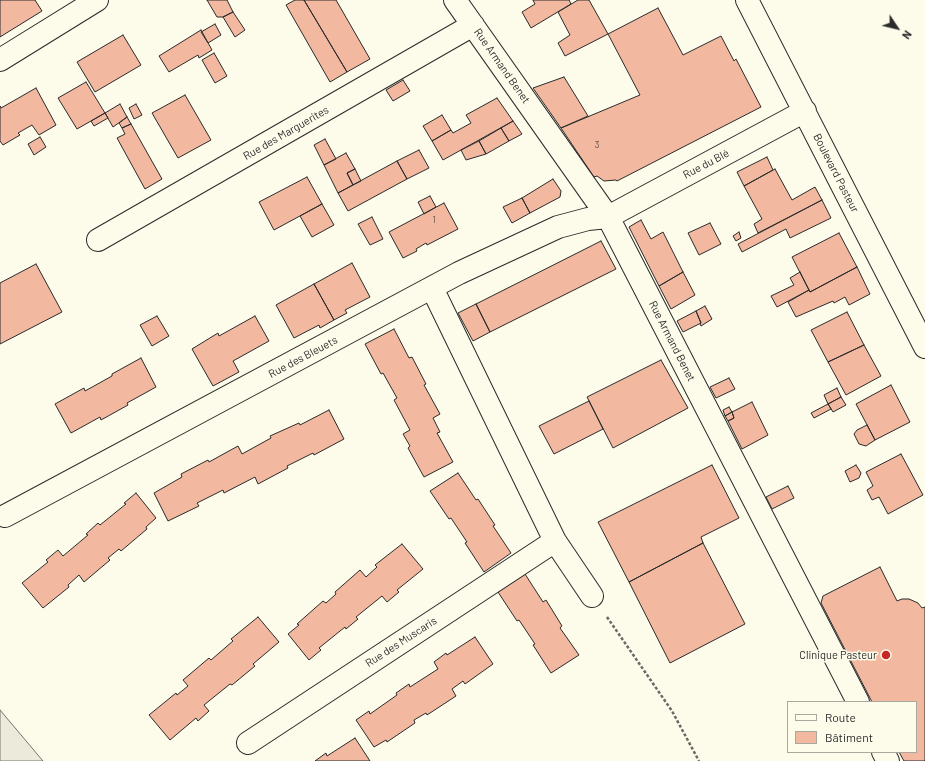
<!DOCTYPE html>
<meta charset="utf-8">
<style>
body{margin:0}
#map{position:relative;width:925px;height:761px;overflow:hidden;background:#fdfbea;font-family:Barlow,sans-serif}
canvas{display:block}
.legend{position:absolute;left:787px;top:701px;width:130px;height:52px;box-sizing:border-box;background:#fdfbea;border:1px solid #a9a89e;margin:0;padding:5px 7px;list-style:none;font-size:12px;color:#2b2b2b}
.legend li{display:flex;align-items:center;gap:8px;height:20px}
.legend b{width:20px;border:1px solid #a9a89e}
.north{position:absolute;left:877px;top:8px;width:40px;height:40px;-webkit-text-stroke:3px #fdfbea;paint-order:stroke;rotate:125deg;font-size:11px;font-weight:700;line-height:16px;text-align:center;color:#2b2b2b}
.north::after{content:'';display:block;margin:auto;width:14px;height:18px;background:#2b2b2b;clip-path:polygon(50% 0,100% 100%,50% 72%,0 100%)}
</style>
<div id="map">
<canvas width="925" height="761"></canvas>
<ul class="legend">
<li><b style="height:5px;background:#fdfbea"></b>Route</li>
<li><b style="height:11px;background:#f2b8a0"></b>Bâtiment</li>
</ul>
<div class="north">N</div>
</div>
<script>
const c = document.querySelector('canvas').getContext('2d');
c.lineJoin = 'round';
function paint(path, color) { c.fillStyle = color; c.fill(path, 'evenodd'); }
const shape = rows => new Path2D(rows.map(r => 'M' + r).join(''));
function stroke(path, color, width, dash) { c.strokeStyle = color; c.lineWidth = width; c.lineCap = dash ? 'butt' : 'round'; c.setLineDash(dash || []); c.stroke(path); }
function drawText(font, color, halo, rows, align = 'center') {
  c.font = font + ' Barlow,sans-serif'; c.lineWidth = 3; c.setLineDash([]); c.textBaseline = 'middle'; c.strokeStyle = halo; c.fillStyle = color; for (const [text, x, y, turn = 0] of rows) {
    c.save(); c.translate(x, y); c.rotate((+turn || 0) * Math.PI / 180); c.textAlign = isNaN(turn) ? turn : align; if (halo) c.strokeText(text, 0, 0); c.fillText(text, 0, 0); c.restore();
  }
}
const green = shape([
 [0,710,43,761,0,761,0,710]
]);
const building = shape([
 [0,0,35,0,42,11,0,37,0,0],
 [207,0,227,0,233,12,223,17,217,17,207,0],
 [295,0,304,0,347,72,330,82,286,5,295,0],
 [304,0,336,0,370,59,347,72,304,0],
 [533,0,569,0,571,4,531,28,522,12,535,4,533,0],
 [578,0,589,0,608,34,565,56,558,43,570,35,558,12,578,0],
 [658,8,683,55,721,36,734,61,736,59,761,107,617,181,616,180,604,181,597,176,594,177,561,128,640,95,608,34,658,8],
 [233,12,245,30,235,37,223,17,233,12],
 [215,24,221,35,208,43,201,32,215,24],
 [201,30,212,50,199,58,198,55,169,72,159,56,201,30],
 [123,35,141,65,95,92,77,62,123,35],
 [214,53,227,76,215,83,202,60,214,53],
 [564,77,588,116,561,128,533,88,564,77],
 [403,80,410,91,393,101,386,90,403,80],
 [86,82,105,113,77,129,58,98,86,82],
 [36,88,56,125,39,135,32,125,18,133,20,135,3,145,0,141,0,106,1,108,36,88],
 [185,95,211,140,178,158,152,113,185,95],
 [497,98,513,121,443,160,432,141,451,130,453,133,471,123,466,115,497,98],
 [120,104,127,117,113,127,105,113,120,104],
 [136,104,142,115,134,119,129,108,136,104],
 [105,113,108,118,94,126,91,121,105,113],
 [442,115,451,130,432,141,423,126,442,115],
 [127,117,131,124,122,128,119,123,127,117],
 [513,121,522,134,509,141,501,128,513,121],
 [131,124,162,179,145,189,117,138,125,134,122,128,131,124],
 [501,128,509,141,486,154,479,141,501,128],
 [40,137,46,147,34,155,28,144,40,137],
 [325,139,336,159,324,165,314,145,325,139],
 [479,141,486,154,466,160,461,150,479,141],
 [419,150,429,168,407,179,397,161,419,150],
 [346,153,355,169,347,173,353,185,338,193,324,165,346,153],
 [767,157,773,170,744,186,737,172,767,157],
 [397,161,407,179,348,211,338,193,397,161],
 [355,169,361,181,353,185,347,173,355,169],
 [775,169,792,200,815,187,822,200,758,233,754,224,762,219,744,186,775,169],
 [307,177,322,204,274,230,259,202,307,177],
 [553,179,561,191,560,197,530,213,522,198,553,179],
 [430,196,436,207,424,214,418,202,430,196],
 [522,198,530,213,512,223,503,207,522,198],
 [822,200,831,218,790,238,786,229,742,252,738,244,822,200],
 [444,203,458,229,427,245,426,243,416,249,417,251,403,258,389,232,444,203],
 [322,204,334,225,312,237,300,216,322,204],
 [372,217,383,239,370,245,358,224,372,217],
 [641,220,651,239,663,232,683,272,659,286,629,227,641,220],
 [710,223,721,244,699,255,688,233,710,223],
 [739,232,741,238,736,241,733,236,739,232],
 [839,233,857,267,810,292,792,257,839,233],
 [601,241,616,269,490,332,476,304,601,241],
 [352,263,370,297,345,310,347,313,334,320,314,284,352,263],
 [36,264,62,312,0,344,0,283,36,264],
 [857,267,870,294,849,305,845,297,834,303,833,301,796,317,788,302,809,290,810,292,857,267],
 [683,272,695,295,671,309,659,286,683,272],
 [800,272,809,290,777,307,771,296,794,285,790,278,800,272],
 [314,284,334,320,320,328,319,325,294,338,276,305,314,284],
 [476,304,490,332,473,341,458,313,476,304],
 [705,306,712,319,701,326,700,324,701,323,696,311,705,306],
 [696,311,701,323,683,332,677,321,696,311],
 [847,312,864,345,828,362,811,330,847,312],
 [157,316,169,336,152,346,140,325,157,316],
 [255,316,269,341,233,361,239,372,213,386,192,349,218,333,219,336,255,316],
 [394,329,409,358,412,357,426,384,424,385,440,414,433,418,440,432,437,433,453,462,424,477,408,448,410,446,403,434,410,430,394,400,397,398,383,373,381,374,365,344,394,329],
 [864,345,881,376,846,395,828,362,864,345],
 [141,358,156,387,127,403,128,405,101,420,100,417,71,433,55,404,84,388,85,391,112,376,112,374,141,358],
 [661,360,688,408,613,448,587,397,661,360],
 [729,378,735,389,716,398,710,387,729,378],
 [891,385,910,422,875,440,856,404,891,385],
 [837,388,841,397,828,404,824,395,837,388],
 [841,397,846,405,833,412,828,404,841,397],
 [589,401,603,429,554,454,539,426,589,401],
 [752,402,768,435,742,449,728,421,734,418,732,412,752,402],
 [828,404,831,409,814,418,811,413,828,404],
 [729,407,732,412,725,416,723,410,729,407],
 [329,410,344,439,314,455,313,453,287,466,288,468,258,484,255,477,224,493,223,490,197,503,199,506,168,521,154,493,182,477,181,474,208,460,209,462,238,446,242,454,271,438,270,436,299,423,300,425,329,410],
 [732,412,734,418,728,421,725,416,732,412],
 [867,425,875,440,866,446,859,444,854,434,857,430,867,425],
 [901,454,923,495,888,514,879,497,872,500,867,490,873,486,866,472,901,454],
 [712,465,739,518,701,537,703,543,629,582,598,522,712,465],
 [856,465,861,473,859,478,850,482,845,471,856,465],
 [458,473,476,500,478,499,495,525,493,526,511,553,484,572,465,543,467,542,451,518,449,519,430,491,458,473],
 [788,486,794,498,772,509,766,497,788,486],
 [136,493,156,518,146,527,147,529,121,551,119,549,108,558,110,560,84,582,79,575,68,585,69,587,43,608,22,583,48,562,46,560,58,550,63,556,88,535,86,534,98,523,100,525,126,504,124,503,136,493],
 [703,543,745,624,670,663,629,582,703,543],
 [402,544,423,569,397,590,399,592,387,602,382,596,356,617,358,619,346,629,345,627,319,648,321,650,309,660,288,634,299,625,297,624,323,601,326,603,336,594,335,592,360,570,366,577,377,567,375,565,402,544],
 [880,567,897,601,902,599,909,599,918,603,922,608,925,607,925,761,904,761,899,752,916,752,916,702,872,702,821,603,823,596,880,567],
 [525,574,543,602,546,600,562,626,560,628,579,655,551,673,533,645,535,644,519,620,517,621,498,592,525,574],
 [258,617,279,642,253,664,255,666,232,685,230,684,204,705,209,711,198,721,196,718,170,740,149,715,176,693,177,695,188,686,183,680,209,658,211,660,233,641,231,639,258,617],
 [475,637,493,664,465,684,463,681,452,689,456,696,427,715,426,713,414,720,415,723,387,742,386,740,374,747,356,720,369,711,370,714,397,695,396,693,409,684,410,687,438,669,434,662,446,653,447,655,475,637],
 [355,738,370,761,315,761,326,753,327,756,355,738]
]);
const path = shape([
 [607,617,672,711,699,761]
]);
const minor = shape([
 [455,0,608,217,858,702],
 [747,0,925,347],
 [0,60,97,0],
 [98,240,473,25],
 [432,288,555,541,592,596],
 [5,516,459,273,558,227,588,219,608,217,805,111],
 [248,743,555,541],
 [883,752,888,761]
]);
const markers = [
 [886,655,5,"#c62828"]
];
const numberNames = [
 ["3",597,145],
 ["1",434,220]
];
const streetNames = [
 ["Rue Armand Benet",502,66,55],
 ["Rue des Marguerites",286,133,-30],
 ["Rue du Blé",706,164,-28],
 ["Boulevard Pasteur",836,173,63],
 ["Rue Armand Benet",672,341,63],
 ["Rue des Bleuets",303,357,-28],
 ["Rue des Muscaris",401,642,-33]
];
const poiNames = [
 ["Clinique Pasteur",877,655]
];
paint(green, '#ecebdb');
stroke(green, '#74746e', 1);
paint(building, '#f2b8a0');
stroke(building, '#2b2b2b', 1);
stroke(minor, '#2b2b2b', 24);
stroke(path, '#6a6964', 2.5, [3, 2]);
stroke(minor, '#fdfbea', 22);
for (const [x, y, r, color] of markers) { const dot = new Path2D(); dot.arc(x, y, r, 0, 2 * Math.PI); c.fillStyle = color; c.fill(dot); stroke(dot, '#fdfbea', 1.5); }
drawText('9px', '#5d4e48', null, numberNames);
drawText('11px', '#2b2b2b', '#fdfbea', streetNames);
drawText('11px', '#2b2b2b', '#fdfbea', poiNames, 'right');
</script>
